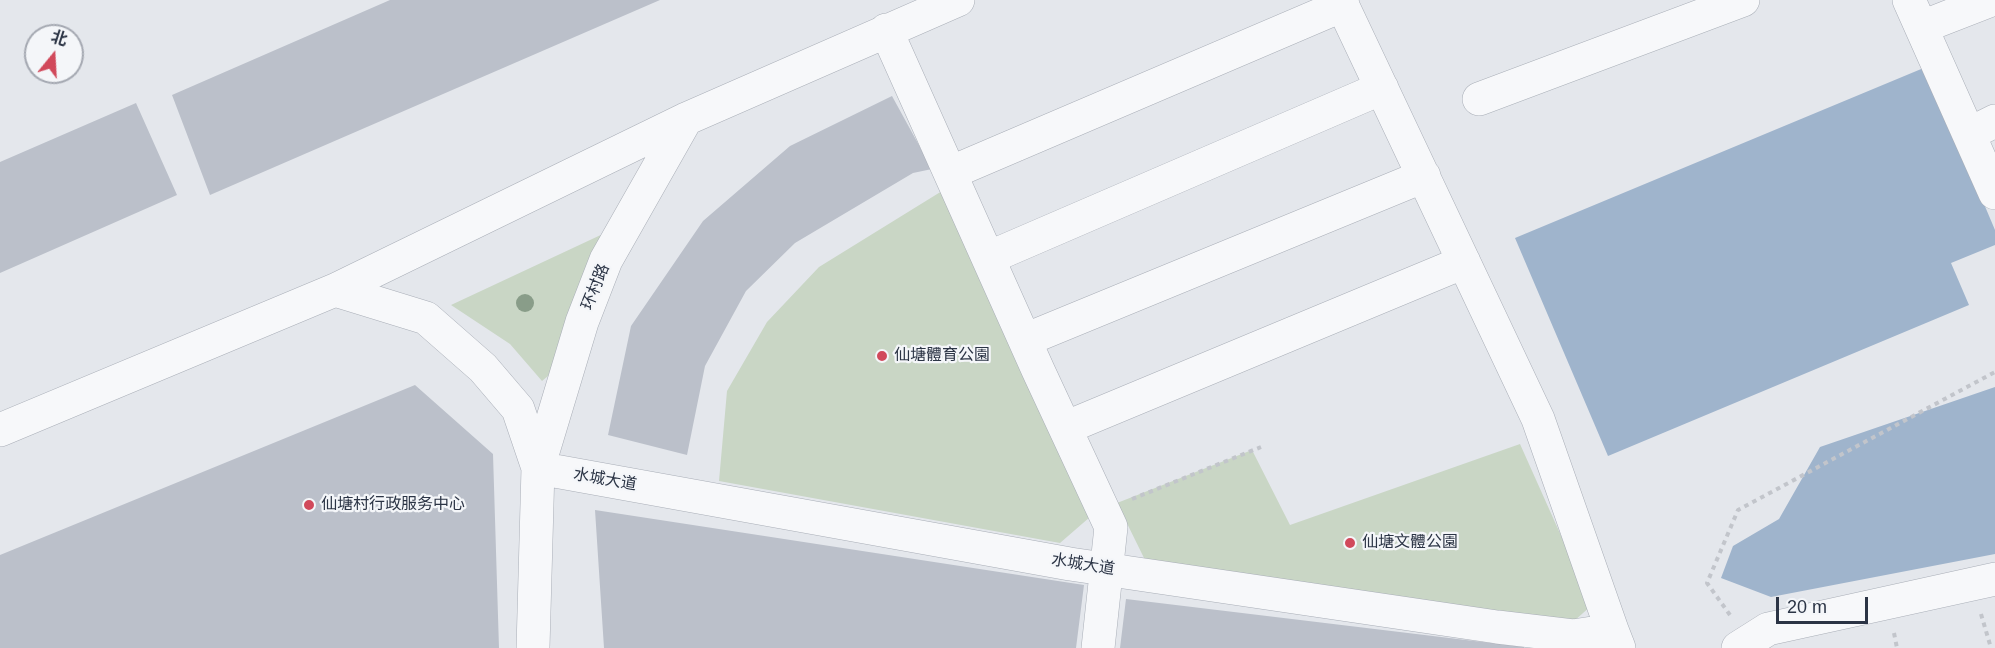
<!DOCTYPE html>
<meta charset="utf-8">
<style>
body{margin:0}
#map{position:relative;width:1995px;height:648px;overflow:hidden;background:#e4e7ec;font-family:Helvetica,"Noto Sans SC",sans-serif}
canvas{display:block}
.north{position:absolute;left:24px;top:24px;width:60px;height:60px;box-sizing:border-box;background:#f4f6f9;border:2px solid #a4a8b1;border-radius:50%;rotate:18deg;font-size:16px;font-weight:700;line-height:24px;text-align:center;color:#2b3445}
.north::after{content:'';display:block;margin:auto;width:21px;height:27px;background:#d1495b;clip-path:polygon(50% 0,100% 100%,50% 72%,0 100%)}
.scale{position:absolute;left:1776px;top:597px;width:92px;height:27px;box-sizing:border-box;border:3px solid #2b3445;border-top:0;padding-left:8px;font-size:18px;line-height:21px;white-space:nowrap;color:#2b3445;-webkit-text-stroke:4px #f4f6f9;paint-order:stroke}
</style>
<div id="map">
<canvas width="1995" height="648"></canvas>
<div class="north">北</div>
<div class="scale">20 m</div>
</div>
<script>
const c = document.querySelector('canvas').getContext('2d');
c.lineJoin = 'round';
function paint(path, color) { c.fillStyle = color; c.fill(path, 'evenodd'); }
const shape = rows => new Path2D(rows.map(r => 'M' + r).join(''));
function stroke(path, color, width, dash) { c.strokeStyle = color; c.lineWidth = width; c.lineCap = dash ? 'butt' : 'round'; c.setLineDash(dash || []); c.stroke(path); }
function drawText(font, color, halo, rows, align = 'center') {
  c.font = font + ' Helvetica,"Noto Sans SC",sans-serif'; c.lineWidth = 4.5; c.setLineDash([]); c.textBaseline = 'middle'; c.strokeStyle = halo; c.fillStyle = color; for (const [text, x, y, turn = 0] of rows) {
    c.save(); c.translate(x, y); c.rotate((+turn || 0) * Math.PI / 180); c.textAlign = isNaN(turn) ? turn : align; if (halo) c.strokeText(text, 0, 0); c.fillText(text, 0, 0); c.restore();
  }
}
const green = shape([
 [942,191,1090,517,1060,543,719,481,727,391,767,322,819,267],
 [605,233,548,376,542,381,510,344,451,305],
 [1520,444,1592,605,1573,622,1145,560,1117,503,1252,450,1290,525]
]);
const water = shape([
 [1926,67,1995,230,1995,245,1951,263,1969,305,1608,456,1515,238],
 [1995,387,1995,554,1771,597,1721,578,1733,546,1779,519,1820,447]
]);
const building = shape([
 [390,0,660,0,210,195,172,95],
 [892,96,932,169,913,173,795,243,746,291,705,366,687,455,608,435,631,326,703,221,790,146],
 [136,103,177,195,0,273,0,162],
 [415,385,493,454,499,648,0,648,0,555],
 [595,510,1084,585,1076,648,604,648],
 [1126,599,1524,647,1524,648,1120,648]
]);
const path = shape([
 [1132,499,1261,447],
 [1981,614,1991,648],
 [1730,615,1707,583,1738,510,1995,372],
 [1894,633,1897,648]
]);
const minor = shape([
 [1340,0,1538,419,1612,630],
 [1909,0,1995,193],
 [1922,27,1991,0],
 [886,30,1038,370,1111,527,1098,648],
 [1479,99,1743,0],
 [1969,134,1995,121],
 [950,173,1343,5],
 [988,258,1382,88],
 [335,290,426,318,483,368,518,409,538,468,1070,564,1497,627,1573,636,1612,630,1619,648],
 [1025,340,1424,176],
 [1065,428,1464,262],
 [0,430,335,290,686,119,958,0],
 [533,648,538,468,582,322,606,260,686,119],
 [1738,648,1768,629,1995,579]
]);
const trees = [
 [525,303]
];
const markers = [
 [882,356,6,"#d1495b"],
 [309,505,6,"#d1495b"],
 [1350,543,6,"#d1495b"]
];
const streetNames = [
 ["环村路",596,287,-68],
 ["水城大道",605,480,10],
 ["水城大道",1083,565,9]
];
const poiNames = [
 ["仙塘體育公園",894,356],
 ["仙塘村行政服务中心",321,505],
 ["仙塘文體公園",1362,543]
];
paint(green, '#c9d6c5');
paint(water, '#9fb4cc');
paint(building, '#bbc0ca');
stroke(minor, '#a9aeb7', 34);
stroke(path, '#c2c5cb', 4, [4.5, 4.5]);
stroke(minor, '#f7f8fa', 33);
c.fillStyle = '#899d89';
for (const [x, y] of trees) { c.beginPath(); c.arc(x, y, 9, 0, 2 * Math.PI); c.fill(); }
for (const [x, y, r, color] of markers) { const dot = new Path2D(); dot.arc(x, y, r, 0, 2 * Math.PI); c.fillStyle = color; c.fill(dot); stroke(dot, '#f4f6f9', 2); }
drawText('16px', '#2b3445', '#f4f6f9', streetNames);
drawText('16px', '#2b3445', '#f4f6f9', poiNames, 'left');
</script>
